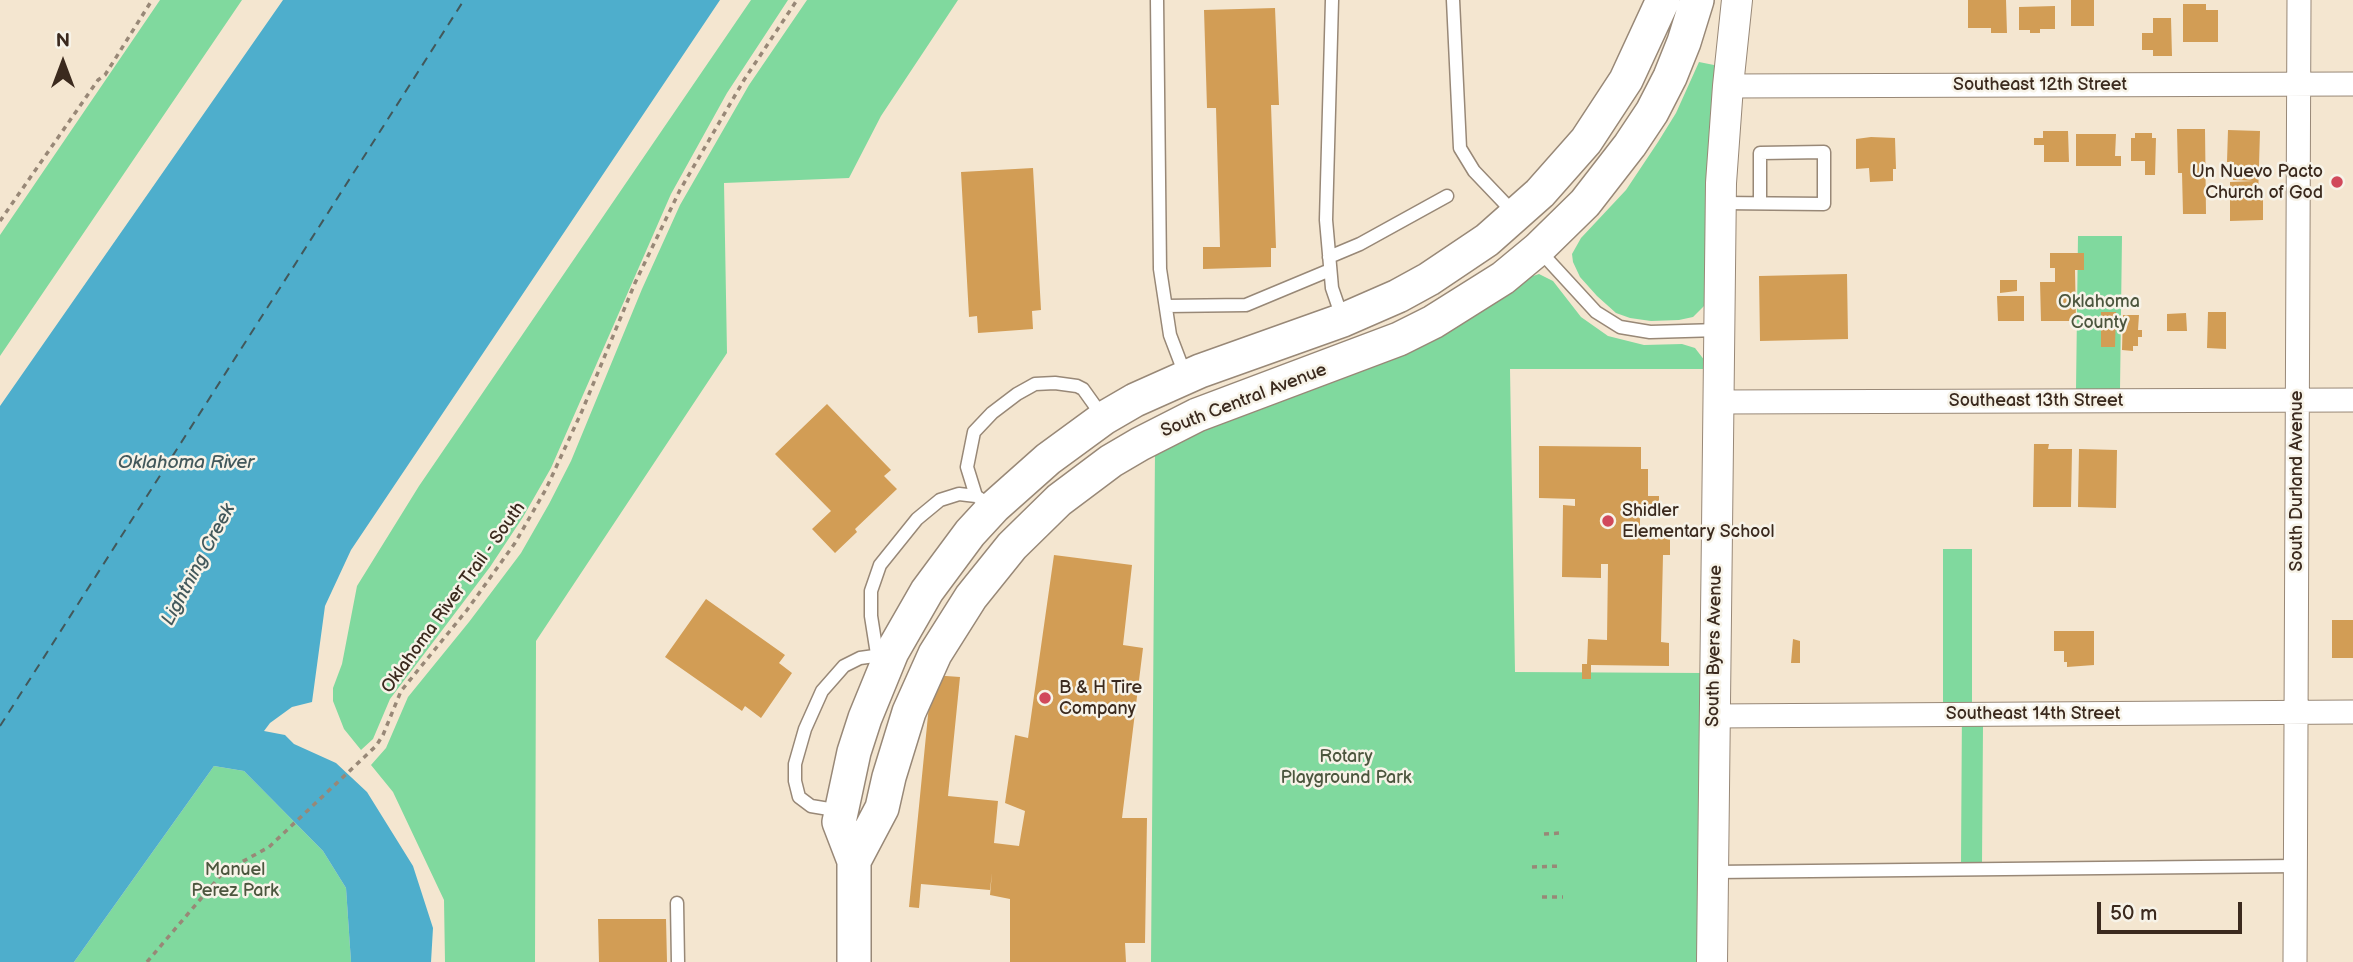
<!DOCTYPE html>
<style>
body{margin:0}
#map{position:relative;width:2353px;height:962px;overflow:hidden;background:#f4e6d0;font-family:"Balsamiq Sans",sans-serif}
canvas{display:block}
.north{position:absolute;left:28px;top:28px;width:70px;height:70px;-webkit-text-stroke:5px #f7f3e8;paint-order:stroke;rotate:0deg;font-size:19px;font-weight:700;line-height:28px;text-align:center;color:#3b2a1e}
.north::after{content:'';display:block;margin:auto;width:24px;height:32px;background:#3b2a1e;clip-path:polygon(50% 0,100% 100%,50% 72%,0 100%)}
.scale{position:absolute;left:2097px;top:902px;width:145px;height:32px;box-sizing:border-box;border:4px solid #3b2a1e;border-top:0;padding-left:9px;font-size:21px;line-height:24px;white-space:nowrap;color:#3b2a1e;-webkit-text-stroke:5px #f7f3e8;paint-order:stroke}
</style>
<div id="map">
<canvas width="2353" height="962"></canvas>
<div class="north">N</div>
<div class="scale">50 m</div>
</div>
<script>
const c = document.querySelector('canvas').getContext('2d');
c.lineJoin = 'round';
function paint(path, color) { c.fillStyle = color; c.fill(path, 'evenodd'); }
const shape = rows => new Path2D(rows.map(r => 'M' + r).join(''));
function stroke(path, color, width, dash) { c.strokeStyle = color; c.lineWidth = width; c.lineCap = dash ? 'butt' : 'round'; c.setLineDash(dash || []); c.stroke(path); }
function drawText(font, color, halo, rows, align = 'center') {
  c.font = font + ' "Balsamiq Sans",sans-serif'; c.lineWidth = 5; c.setLineDash([]); c.textBaseline = 'middle'; c.strokeStyle = halo; c.fillStyle = color; for (const [text, x, y, turn = 0] of rows) {
    c.save(); c.translate(x, y); c.rotate((+turn || 0) * Math.PI / 180); c.textAlign = isNaN(turn) ? turn : align; if (halo) c.strokeText(text, 0, 0); c.fillText(text, 0, 0); c.restore();
  }
}
const green = shape([
 [160,0,242,0,0,356,0,235],
 [751,0,788,0,727,93,671,194,551,468,523,517,490,567,390,699,373,739,361,750,344,729,333,701,333,688,342,664,357,586,419,486],
 [807,0,958,0,881,116,849,178,724,183,727,353,536,641,535,962,445,962,444,900,393,792,371,765,386,748,408,697,469,622,521,553,549,504,571,461,642,289,680,205,749,85],
 [1699,62,1719,66,1705,305,1693,317,1679,320,1651,321,1630,318,1616,313,1597,296,1580,277,1573,262,1572,254,1581,238,1626,190,1658,142,1676,113],
 [2078,236,2122,236,2120,390,2076,389],
 [1539,274,1553,281,1581,317,1608,336,1644,345,1682,344,1695,348,1705,361,1705,369,1510,369,1515,672,1703,673,1698,962,1151,962,1155,450,1524,279],
 [1943,549,1972,549,1972,725,1983,726,1982,864,1961,864,1962,703,1943,703],
 [214,766,244,771,323,851,346,888,351,962,74,962]
]);
const water = shape([
 [283,0,720,0,351,550,325,606,312,702,292,707,270,723,264,731,285,735,294,744,336,763,367,792,413,866,433,928,431,962,351,962,346,888,323,851,244,771,214,766,74,962,0,962,0,406]
]);
const ferry = shape([
 [0,726,464,0]
]);
const building = shape([
 [1968,0,2006,0,2007,33,1991,33,1991,28,1968,28],
 [2071,0,2094,0,2094,26,2071,26],
 [2183,4,2206,4,2206,10,2218,10,2218,42,2183,42],
 [2055,6,2055,29,2040,29,2040,33,2030,33,2030,30,2019,30,2019,7],
 [1275,8,1279,105,1271,105,1276,248,1271,248,1271,267,1203,269,1203,247,1220,247,1216,108,1207,108,1204,10],
 [2153,18,2171,18,2172,56,2153,56,2153,50,2142,50,2142,33,2153,33],
 [2177,129,2205,129,2206,214,2183,214,2182,173,2178,173],
 [2228,130,2260,131,2258,200,2263,200,2263,220,2230,221,2230,182,2254,181,2233,180,2234,162,2227,162],
 [2043,131,2068,131,2069,162,2044,162,2044,145,2034,145,2034,138,2043,138],
 [2135,133,2152,133,2152,138,2156,138,2155,175,2145,175,2145,161,2131,161,2131,138,2135,138],
 [2076,134,2116,134,2115,156,2121,156,2121,166,2076,166],
 [1871,137,1895,138,1896,169,1893,169,1893,181,1870,182,1869,168,1856,169,1856,139],
 [1033,168,1041,310,1032,311,1033,329,978,333,977,316,969,317,961,172],
 [2050,253,2084,253,2084,270,2075,270,2076,321,2041,321,2040,282,2055,282,2055,268,2050,268],
 [1847,274,1848,339,1760,341,1759,276],
 [2000,280,2017,280,2017,291,2000,293],
 [1997,296,2024,296,2024,321,1998,321],
 [2101,312,2116,312,2115,347,2101,347],
 [2208,312,2226,312,2226,349,2207,348],
 [2186,313,2187,331,2167,331,2167,314],
 [2123,315,2139,315,2138,330,2142,330,2142,337,2138,337,2138,346,2133,346,2133,351,2122,350],
 [827,404,891,470,884,476,897,489,855,529,857,532,835,553,812,529,831,511,775,454],
 [2034,444,2049,444,2048,449,2072,449,2071,507,2033,507],
 [1539,446,1641,447,1641,469,1648,469,1648,496,1659,496,1659,508,1640,507,1640,531,1670,531,1670,555,1663,555,1661,642,1669,643,1669,666,1591,665,1591,679,1582,679,1582,664,1587,664,1588,639,1607,640,1608,564,1601,564,1601,578,1562,577,1563,505,1575,506,1575,499,1539,498],
 [2079,449,2117,450,2116,508,2078,507],
 [1054,555,1132,565,1123,645,1143,648,1122,818,1147,818,1145,943,1125,943,1126,962,1010,962,1010,899,990,895,992,873,990,890,921,884,919,908,909,907,932,675,960,677,948,796,998,801,994,843,1019,846,1025,811,1005,803,1015,735,1028,738],
 [706,599,785,655,779,663,792,673,761,718,745,706,742,711,665,657],
 [2332,620,2353,620,2353,658,2332,658],
 [2054,631,2094,631,2094,665,2067,667,2067,662,2064,662,2064,651,2054,651],
 [1793,639,1800,641,1800,663,1791,663],
 [598,919,666,919,667,962,599,962]
]);
const path = shape([
 [0,221,98,80,105,75,152,0],
 [1544,834,1561,833],
 [1532,867,1562,866],
 [1542,897,1563,897],
 [147,962,221,875,229,869,269,847,376,746,383,735,401,691,467,610,515,543,546,489,582,411,635,283,680,190,744,80,797,0]
]);
const service = shape([
 [1157,0,1160,269,1170,335,1186,377],
 [1332,0,1326,220,1332,288,1343,320],
 [1453,0,1460,148,1474,171,1515,214],
 [1721,203,1824,204,1824,152,1760,153,1760,203],
 [1538,249,1596,312,1620,327,1650,332,1719,330],
 [1329,257,1360,244,1447,196],
 [1166,306,1246,305,1330,270],
 [976,496,967,467,974,432,992,413,1017,394,1035,384,1055,383,1077,386,1083,389,1103,417],
 [877,654,871,616,871,591,880,565,917,519,940,500,959,494,976,496,993,507],
 [841,811,811,806,799,797,795,781,795,764,805,729,822,691,844,666,860,658,889,654],
 [1714,872,2296,866],
 [677,903,678,962]
]);
const minor = shape([
 [1728,86,2353,84],
 [1719,402,2353,400],
 [1714,716,2353,712],
 [2295,962,2299,0]
]);
const tertiary = shape([
 [1712,962,1721,183,1728,86,1737,0]
]);
const secondary = shape([
 [854,861,882,808,889,777,909,712,935,654,971,597,1012,546,1059,500,1111,461,1140,444,1197,415,1399,339,1433,322,1503,278,1538,249,1585,203,1630,145,1652,112,1670,77,1684,42,1697,0],
 [854,962,854,861,839,822,854,752,865,718,892,652,927,591,970,533,994,507,1048,459,1104,418,1135,400,1200,371,1343,320,1398,296,1429,279,1487,240,1540,193,1586,141,1626,80,1663,0]
]);
const markers = [
 [2337,182,7,"#d1495b"],
 [1608,521,7,"#d1495b"],
 [1045,698,7,"#d1495b"]
];
const streetNames = [
 ["Southeast 12th Street",2040,85],
 ["South Central Avenue",1244,401,-21],
 ["Southeast 13th Street",2036,401],
 ["South Durland Avenue",2297,481,-90],
 ["Oklahoma River Trail - South",454,598,-54],
 ["South Byers Avenue",1715,646,-89],
 ["Southeast 14th Street",2033,714]
];
const poiNames = [
 ["Un Nuevo Pacto",2323,172,"right"],
 ["Church of God",2323,193,"right"],
 ["Shidler",1622,511],
 ["Elementary School",1622,532],
 ["B & H Tire",1059,688],
 ["Company",1059,709]
];
const parkNames = [
 ["Oklahoma",2099,302],
 ["County",2099,323],
 ["Rotary",1346,757],
 ["Playground Park",1346,778],
 ["Manuel",235,870],
 ["Perez Park",235,891]
];
const waterNames = [
 ["Oklahoma River",186,463],
 ["Lightning Creek",199,565,-62]
];
paint(green, '#80d99e');
paint(water, '#4eaecc');
stroke(ferry, '#42585b', 2, [9, 7]);
paint(building, '#d29d55');
stroke(service, '#988877', 15);
stroke(minor, '#988877', 25);
stroke(tertiary, '#988877', 32);
stroke(secondary, '#988877', 36);
stroke(path, '#988877', 3.5, [5, 5]);
stroke(service, '#fff', 12);
stroke(minor, '#fff', 23);
stroke(tertiary, '#fff', 30);
stroke(secondary, '#fff', 33);
for (const [x, y, r, color] of markers) { const dot = new Path2D(); dot.arc(x, y, r, 0, 2 * Math.PI); c.fillStyle = color; c.fill(dot); stroke(dot, '#f7f3e8', 2.5); }
drawText('18px', '#3b2a1e', '#f7f3e8', streetNames);
drawText('18px', '#3b2a1e', '#f7f3e8', poiNames, 'left');
drawText('18px', '#4c563e', '#f7f3e8', parkNames);
drawText('italic 19px', '#42585b', '#f7f3e8', waterNames);
</script>
